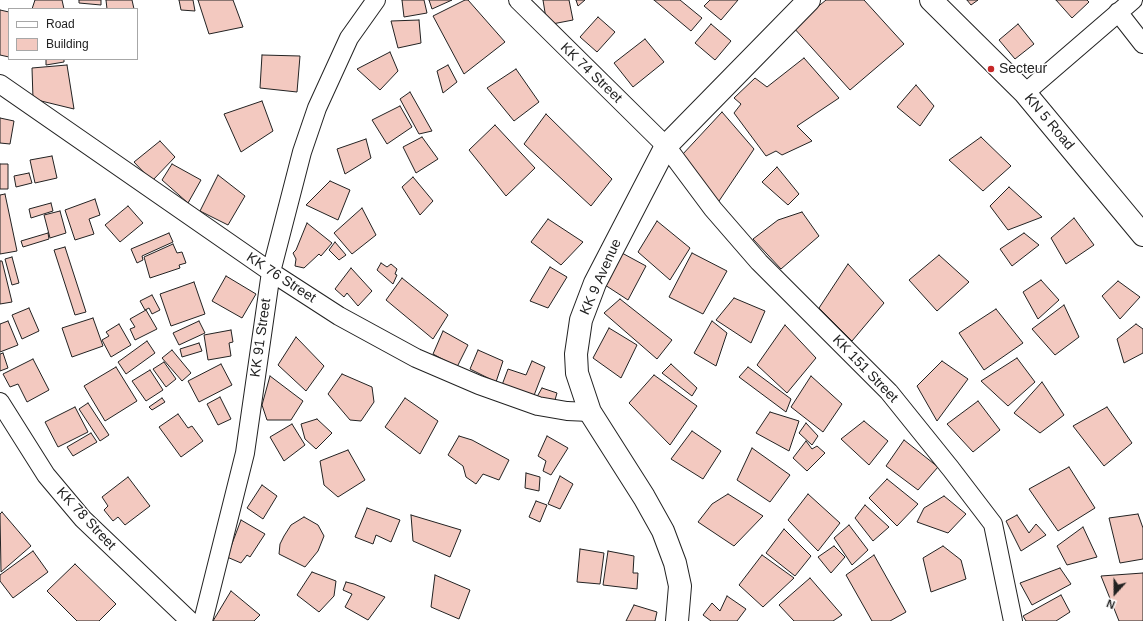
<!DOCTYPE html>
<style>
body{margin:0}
#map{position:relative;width:1143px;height:621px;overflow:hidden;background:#fff;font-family:Helvetica,sans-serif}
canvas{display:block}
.legend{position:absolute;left:8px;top:8px;width:130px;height:52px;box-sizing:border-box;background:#fff;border:1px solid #a7a7a7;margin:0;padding:5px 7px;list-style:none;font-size:12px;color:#222}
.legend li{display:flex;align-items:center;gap:8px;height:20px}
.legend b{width:20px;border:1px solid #a7a7a7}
.north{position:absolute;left:1095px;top:573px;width:40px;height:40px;-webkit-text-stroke:3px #fff;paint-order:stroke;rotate:201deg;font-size:11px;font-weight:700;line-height:16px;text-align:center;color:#222}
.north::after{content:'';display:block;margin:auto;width:14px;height:18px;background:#222;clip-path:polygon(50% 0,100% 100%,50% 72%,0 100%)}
</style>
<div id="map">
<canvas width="1143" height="621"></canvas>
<ul class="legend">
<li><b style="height:5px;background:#fff"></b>Road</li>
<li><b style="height:11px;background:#f3c9c0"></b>Building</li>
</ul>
<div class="north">N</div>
</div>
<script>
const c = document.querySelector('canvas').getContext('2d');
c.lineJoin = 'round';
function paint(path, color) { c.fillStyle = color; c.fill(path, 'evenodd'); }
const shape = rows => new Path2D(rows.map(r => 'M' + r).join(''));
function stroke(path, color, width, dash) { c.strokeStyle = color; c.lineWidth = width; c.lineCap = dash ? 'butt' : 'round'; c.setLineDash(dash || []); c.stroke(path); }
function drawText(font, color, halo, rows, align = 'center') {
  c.font = font + ' Helvetica,sans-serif'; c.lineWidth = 3; c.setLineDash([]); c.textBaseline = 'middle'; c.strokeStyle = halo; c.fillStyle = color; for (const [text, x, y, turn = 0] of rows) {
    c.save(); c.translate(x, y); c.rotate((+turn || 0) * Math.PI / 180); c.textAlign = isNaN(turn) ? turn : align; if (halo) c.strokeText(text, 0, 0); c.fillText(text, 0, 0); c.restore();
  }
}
const building = shape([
 [35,0,62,0,64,9,32,9,35,0],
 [79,0,101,0,101,5,79,3,79,0],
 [106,0,132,0,134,9,107,9,106,0],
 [179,0,193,0,195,11,181,10,179,0],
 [198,0,233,0,243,27,209,34,198,0],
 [402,0,424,0,427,13,404,17,402,0],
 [429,0,452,0,432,9,429,0],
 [465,0,468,0,505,42,464,74,433,16,465,0],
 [543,0,569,0,573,20,547,25,543,0],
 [576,0,585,0,578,6,576,0],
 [654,0,680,0,702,18,691,31,654,0],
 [710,0,738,0,721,20,704,6,710,0],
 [826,0,864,0,904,44,850,90,793,27,826,0],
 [967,0,978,0,971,5,967,0],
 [1056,0,1087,0,1089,2,1072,18,1056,0],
 [0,10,9,12,9,57,0,55,0,10],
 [598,17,615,32,597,52,580,37,598,17],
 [419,20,421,43,398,48,391,21,419,20],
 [711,24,731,41,715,60,695,43,711,24],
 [1018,24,1034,44,1015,59,999,40,1018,24],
 [645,39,664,62,633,87,614,63,645,39],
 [390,52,398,71,380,90,357,69,390,52],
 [262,55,300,56,297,92,260,88,262,55],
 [804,58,839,98,797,126,812,141,782,155,776,151,766,156,734,113,741,104,734,98,755,78,767,87,804,58],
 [46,59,64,59,64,62,46,65,46,59],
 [67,65,74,109,33,99,32,68,67,65],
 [448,65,457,82,443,93,437,71,448,65],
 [516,69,539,102,514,121,487,88,516,69],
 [916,85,934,106,920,126,897,107,916,85],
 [410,92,432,131,419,134,400,99,410,92],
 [262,101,273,131,241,152,224,114,262,101],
 [400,106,412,127,387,144,372,120,400,106],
 [722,112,754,149,717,204,682,155,722,112],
 [546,114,612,179,591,206,524,144,546,114],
 [0,118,14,121,10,144,0,143,0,118],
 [495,125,535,168,506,196,469,150,495,125],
 [422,137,438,159,416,173,403,147,422,137],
 [981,137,1011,166,983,191,949,160,981,137],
 [366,139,371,158,345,174,337,149,366,139],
 [160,141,175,157,152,181,134,162,160,141],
 [52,156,57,178,35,183,30,160,52,156],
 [0,164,8,164,8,189,0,189,0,164],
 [172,164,201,180,188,203,162,180,172,164],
 [777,167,799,194,788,205,762,182,777,167],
 [29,173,32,183,16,187,14,176,29,173],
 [218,175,245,196,228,225,200,211,218,175],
 [413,177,433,201,420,215,402,187,413,177],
 [330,181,350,190,338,220,306,205,330,181],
 [1009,187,1042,217,1008,230,990,206,1009,187],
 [5,194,17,251,0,254,0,195,5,194],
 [95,199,100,215,89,219,94,234,75,240,65,210,95,199],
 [51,203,53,211,31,218,29,209,51,203],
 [128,206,143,223,120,242,105,225,128,206],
 [362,208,376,235,352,254,334,233,362,208],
 [60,211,66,233,50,238,44,215,60,211],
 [802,212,819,236,781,269,753,239,778,220,802,212],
 [1074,218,1094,245,1066,264,1051,238,1074,218],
 [548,219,583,242,561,265,531,242,548,219],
 [657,221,690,248,670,280,638,252,657,221],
 [307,223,332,243,321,256,319,254,304,268,295,266,296,259,293,253,296,250,307,223],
 [48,233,49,239,23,247,21,241,48,233],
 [169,233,173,242,142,256,143,260,137,263,131,249,169,233],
 [1024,233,1039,245,1012,266,1000,249,1024,233],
 [335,242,346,255,339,260,329,250,335,242],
 [173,244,177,253,182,252,186,263,179,265,180,268,150,278,144,257,173,244],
 [65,247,86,312,75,315,54,250,65,247],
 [622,253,646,266,628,300,605,285,622,253],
 [692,253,727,271,703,314,669,297,692,253],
 [939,255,969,282,937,311,909,280,939,255],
 [12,257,19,283,12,285,5,259,12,257],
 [0,261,2,261,12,302,0,304,0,261],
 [381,263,387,267,391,264,397,269,395,274,397,275,393,284,377,270,381,263],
 [848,264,884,303,852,341,819,308,848,264],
 [550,267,567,277,548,308,530,301,550,267],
 [351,268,372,291,358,306,347,293,344,297,335,289,351,268],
 [226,276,256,294,242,318,212,301,226,276],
 [402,278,448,315,433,339,386,300,402,278],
 [1041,280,1059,300,1038,319,1023,292,1041,280],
 [1118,281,1140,297,1120,319,1102,296,1118,281],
 [194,282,205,314,171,326,160,294,194,282],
 [152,295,160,310,152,314,149,308,145,310,140,301,152,295],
 [734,298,765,311,751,343,716,320,734,298],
 [620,299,672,340,657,359,604,313,620,299],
 [1064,305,1079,337,1055,355,1032,329,1064,305],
 [29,308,39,331,22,339,12,315,29,308],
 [996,309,1023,343,984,370,959,333,996,309],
 [146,310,157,329,135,340,130,329,135,327,130,319,146,310],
 [93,318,103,346,72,357,62,328,93,318],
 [8,321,18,345,0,352,0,324,8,321],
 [199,321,205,333,179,345,173,333,199,321],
 [712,321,727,333,716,366,694,353,712,321],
 [119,324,131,345,111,357,102,340,109,336,106,332,119,324],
 [1136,324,1143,329,1143,353,1124,363,1117,339,1136,324],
 [785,325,816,358,787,393,757,365,785,325],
 [609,328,637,345,621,378,593,358,609,328],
 [231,330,233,342,229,343,231,356,208,360,204,335,231,330],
 [443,331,468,345,457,367,433,354,443,331],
 [296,337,324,366,306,391,278,365,296,337],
 [147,341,155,353,126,374,118,362,147,341],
 [199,343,202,351,182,357,180,349,199,343],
 [172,350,191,373,182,381,162,358,172,350],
 [478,350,503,361,496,382,470,369,478,350],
 [3,353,8,368,0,371,0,354,3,353],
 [1017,358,1035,382,1008,406,981,381,1017,358],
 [33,359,49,390,27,402,18,384,10,387,3,374,33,359],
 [532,361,545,367,533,398,502,385,508,369,526,375,532,361],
 [942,361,968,379,937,421,917,386,942,361],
 [164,362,176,379,166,387,153,369,164,362],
 [221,364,232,385,199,402,188,381,221,364],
 [671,364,697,388,692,396,662,373,671,364],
 [116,367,137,401,105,421,84,386,116,367],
 [748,367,791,399,786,412,739,377,748,367],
 [150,370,163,390,146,401,132,381,150,370],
 [342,374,372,387,374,402,361,421,350,420,328,394,342,374],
 [654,375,697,406,670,445,629,403,654,375],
 [270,376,303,401,291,420,267,420,262,405,270,376],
 [811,376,842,404,823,432,791,407,811,376],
 [1042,382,1064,415,1040,433,1014,413,1042,382],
 [542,388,557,393,553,407,534,402,542,388],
 [220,397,231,419,218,425,207,404,220,397],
 [162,398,165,402,152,410,149,407,162,398],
 [405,398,438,421,420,454,385,427,405,398],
 [978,401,1000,430,973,452,947,424,978,401],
 [88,403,109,435,100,441,79,409,88,403],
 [75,407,88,432,58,447,45,422,75,407],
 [1107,407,1132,443,1104,466,1073,426,1107,407],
 [770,412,799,421,789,451,756,433,770,412],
 [178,414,188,428,192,426,203,441,181,457,159,427,178,414],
 [317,419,332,433,316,449,305,439,301,424,317,419],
 [864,421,888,441,869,465,841,439,864,421],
 [806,423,818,436,812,445,799,433,806,423],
 [292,424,305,445,284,461,270,437,292,424],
 [692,431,721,451,703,479,671,459,692,431],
 [91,433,97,442,73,456,67,447,91,433],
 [459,436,472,440,509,460,499,480,483,474,476,484,466,477,463,466,448,455,459,436],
 [547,436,568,448,551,475,543,471,546,461,538,456,547,436],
 [904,440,938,467,918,490,886,466,904,440],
 [806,441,812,449,817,446,825,453,807,471,793,458,806,441],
 [752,448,790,475,770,502,737,480,752,448],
 [348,450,365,480,338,497,324,485,320,461,348,450],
 [1069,467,1095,508,1058,531,1029,489,1069,467],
 [526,473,540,477,539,491,525,488,526,473],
 [560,476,573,484,560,509,548,504,560,476],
 [128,477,150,506,125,525,118,517,113,521,104,510,108,506,102,497,128,477],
 [887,479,918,504,897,526,869,498,887,479],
 [262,485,277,496,263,519,247,508,262,485],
 [728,494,763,516,734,546,698,522,712,504,728,494],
 [808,494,840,523,818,551,788,520,808,494],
 [944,496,966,514,948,533,917,522,924,508,944,496],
 [536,501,547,505,540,522,529,517,536,501],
 [865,505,889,527,873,541,855,518,865,505],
 [367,508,400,520,391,542,376,535,373,544,355,537,367,508],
 [2,512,31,546,1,572,0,514,2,512],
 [1138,514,1143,528,1143,559,1120,563,1109,518,1138,514],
 [411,515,461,530,450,557,413,541,411,515],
 [1017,515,1029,533,1036,524,1046,535,1021,551,1006,521,1017,515],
 [304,517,318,525,324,536,318,551,305,567,279,554,280,544,284,536,291,525,304,517],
 [241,520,265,534,250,557,247,555,241,563,227,557,241,520],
 [849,525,868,550,852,565,834,538,849,525],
 [1083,527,1097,557,1067,565,1057,546,1083,527],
 [784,529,811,556,795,576,766,553,784,529],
 [834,546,845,557,831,573,818,557,834,546],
 [943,546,961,560,966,579,931,592,923,558,943,546],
 [580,549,604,553,600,584,577,582,580,549],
 [33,551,48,572,13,598,0,581,0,575,33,551],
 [608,551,634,556,633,573,638,573,637,589,603,585,608,551],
 [762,555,794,578,763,607,739,585,762,555],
 [874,555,906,612,890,621,872,621,846,575,874,555],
 [75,564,116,604,99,621,77,621,47,591,75,564],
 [1060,568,1071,584,1032,605,1020,583,1060,568],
 [312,572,336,581,334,596,319,612,297,595,312,572],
 [1143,573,1143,621,1119,621,1101,576,1143,573],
 [435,575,470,590,459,619,431,607,435,575],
 [810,578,842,615,833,621,794,621,779,605,810,578],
 [346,582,354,584,385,597,368,620,345,607,352,594,343,590,346,582],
 [231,591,260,615,254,621,213,621,231,591],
 [1061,595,1070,612,1056,621,1026,621,1023,616,1061,595],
 [727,596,746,609,737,621,711,621,703,615,712,603,720,611,727,596],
 [634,605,657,612,655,621,626,621,634,605]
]);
const minor = shape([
 [518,0,666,146,713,209,759,262,889,392,951,469,993,524,1013,621],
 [1118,12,1143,44],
 [0,84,271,272,339,316,416,358,479,385,538,406,567,411,590,412],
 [1025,93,1133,0],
 [0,402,46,475,83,519,190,621],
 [203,621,245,453,271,272,302,152,317,108,349,38,376,0]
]);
const major = shape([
 [931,0,1025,93,1143,235],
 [677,621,680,586,675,563,663,531,644,497,590,412,577,373,576,354,581,320,595,283,666,146,809,0]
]);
const markers = [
 [991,69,4,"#c62828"]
];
const poiNames = [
 ["Secteur",999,69]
];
const streetNames = [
 ["KK 74 Street",591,73,44],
 ["KN 5 Road",1049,122,50],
 ["KK 9 Avenue",601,277,-66],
 ["KK 76 Street",281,278,33],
 ["KK 91 Street",261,338,-82],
 ["KK 151 Street",865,369,46],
 ["KK 78 Street",86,519,47]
];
paint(building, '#f3c9c0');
stroke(building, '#222', 1);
stroke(minor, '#222', 20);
stroke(major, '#222', 24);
stroke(minor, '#fff', 18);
stroke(major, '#fff', 22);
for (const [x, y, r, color] of markers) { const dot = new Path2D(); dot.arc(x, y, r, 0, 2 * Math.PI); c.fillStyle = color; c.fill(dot); stroke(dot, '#fff', 1.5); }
drawText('14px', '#222', '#fff', poiNames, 'left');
drawText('14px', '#222', '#fff', streetNames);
</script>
